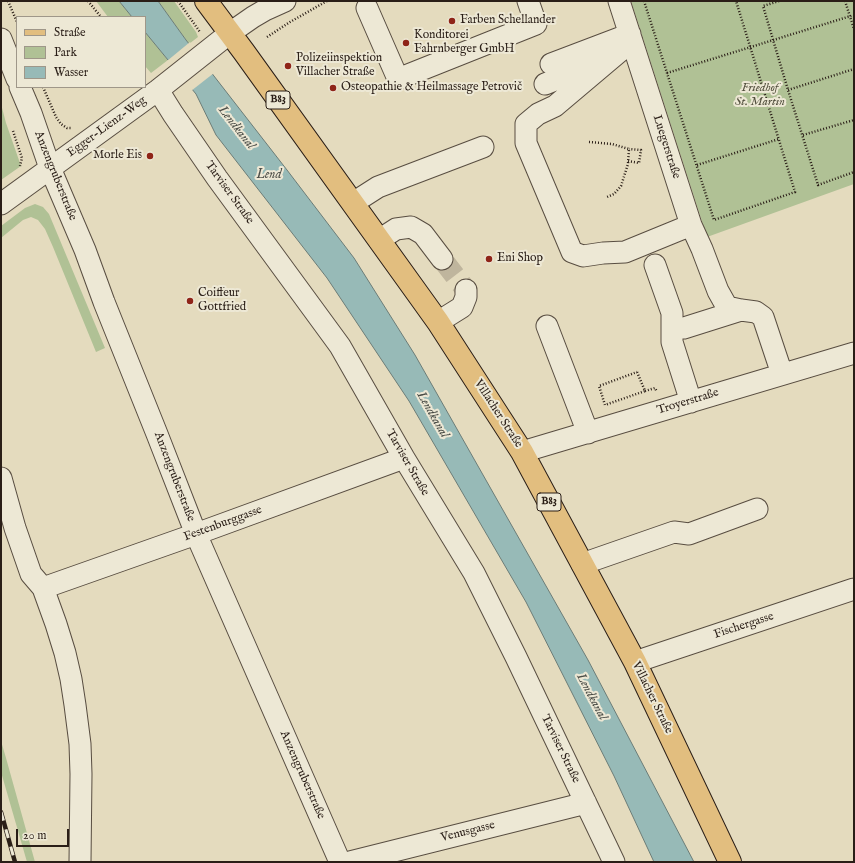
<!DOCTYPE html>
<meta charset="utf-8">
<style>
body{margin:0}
#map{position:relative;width:855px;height:863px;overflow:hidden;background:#e4dbbe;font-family:"IM FELL English",serif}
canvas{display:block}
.frame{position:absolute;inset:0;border:2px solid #2a1e17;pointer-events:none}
.legend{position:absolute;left:16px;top:16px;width:130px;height:72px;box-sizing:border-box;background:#ede8d5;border:1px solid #9f9789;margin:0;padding:5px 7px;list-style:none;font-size:12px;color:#2a1e17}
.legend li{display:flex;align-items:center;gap:8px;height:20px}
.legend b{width:20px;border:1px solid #9f9789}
.scale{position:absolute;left:16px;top:829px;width:53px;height:18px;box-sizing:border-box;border:2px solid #2a1e17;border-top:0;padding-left:5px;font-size:12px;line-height:14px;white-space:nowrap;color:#2a1e17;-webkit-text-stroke:3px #ede8d5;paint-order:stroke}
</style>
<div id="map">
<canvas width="855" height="863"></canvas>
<div class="frame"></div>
<ul class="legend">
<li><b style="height:5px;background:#e2be7f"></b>Straße</li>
<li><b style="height:11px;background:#b0c195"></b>Park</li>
<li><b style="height:11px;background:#97bab7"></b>Wasser</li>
</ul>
<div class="scale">20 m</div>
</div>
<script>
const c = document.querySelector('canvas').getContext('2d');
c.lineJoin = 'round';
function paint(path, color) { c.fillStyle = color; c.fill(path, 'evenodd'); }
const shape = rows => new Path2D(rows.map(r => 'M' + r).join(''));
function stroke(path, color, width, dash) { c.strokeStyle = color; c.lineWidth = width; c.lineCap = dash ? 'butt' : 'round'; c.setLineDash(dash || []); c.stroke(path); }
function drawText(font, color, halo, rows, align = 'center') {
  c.font = font + ' "IM FELL English",serif'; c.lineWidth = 4; c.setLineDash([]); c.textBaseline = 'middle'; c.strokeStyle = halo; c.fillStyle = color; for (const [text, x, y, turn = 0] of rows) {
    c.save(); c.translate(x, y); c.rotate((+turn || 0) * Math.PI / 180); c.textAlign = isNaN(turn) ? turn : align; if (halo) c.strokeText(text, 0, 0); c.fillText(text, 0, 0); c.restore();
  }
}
const green = shape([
 [96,1,119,1,132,17,108,17],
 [158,1,174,1,196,32,198,37,189,44],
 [631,1,854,1,854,184,707,237],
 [145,32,168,60,151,73,145,66],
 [1,104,6,123,21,166,1,180],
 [35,204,43,207,49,214,105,348,96,352,53,247,45,229,38,220,31,217,23,220,1,238,1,226,25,208],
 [1,741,6,758,35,862,27,862,1,772]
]);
const water = shape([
 [119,1,158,1,186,40,287,170,354,258,415,355,588,660,694,862,654,862,614,776,526,602,409,401,327,278,216,135,196,94,145,32,145,17,132,17,119,1]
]);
const pier = shape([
 [190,42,214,73,191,91,167,61]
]);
const minorTunnel = shape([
 [442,259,466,290]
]);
const path = shape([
 [8,1,17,22],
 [88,1,101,17],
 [178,1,200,32],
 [644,1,714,220,795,192,736,1],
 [779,1,763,6,788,90,818,185,854,172],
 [845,1,854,29],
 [267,37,290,22,327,1],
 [667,73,854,15],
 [43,87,56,117,61,124,67,128,72,128],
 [788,90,854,69],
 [13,131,22,158,20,166],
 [803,135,854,120],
 [589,142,612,144,629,149,628,164,621,186,614,194,607,197],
 [628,161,639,163,641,150,629,149],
 [697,165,779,139],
 [637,372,645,391,605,405,599,386,637,372],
 [645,391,655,388,657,392]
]);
const minor = shape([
 [619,1,691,225,625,252,603,253,583,256,572,252,526,143,526,124,538,114,555,106,632,41],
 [367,8,398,79,536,24,528,1],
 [1,39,17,79],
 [551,64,630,34],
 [545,84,597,63],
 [20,87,31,113,50,168,85,250,104,302,157,434,196,534,340,862],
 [158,90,173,114,217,178,340,346,404,458,474,573,516,657,614,862],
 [353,203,378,187,483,147],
 [1,204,158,90,230,33,253,17,265,10,285,1],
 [691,225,702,249,718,291,727,307,741,310,756,312,763,317,782,374],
 [379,240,396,229,411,227,423,234,442,259],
 [655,265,672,313,672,342,691,402],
 [438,322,462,307,466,297,466,290],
 [547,326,588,433],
 [684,328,741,310],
 [522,452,854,353],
 [1,478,15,528,31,574,43,588,56,624,65,653,71,679,75,705,80,744,81,774,80,862],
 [582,564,674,532,689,534,757,509],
 [43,588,196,534,404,458],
 [635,662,854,589],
 [350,862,586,803]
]);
const major = shape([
 [206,1,244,52,438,322,522,452,635,662,730,862]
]);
const rail = shape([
 [1,812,15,862]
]);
const markers = [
 [452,21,4,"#8f2418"],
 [406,43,4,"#8f2418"],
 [288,66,4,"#8f2418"],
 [333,88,4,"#8f2418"],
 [150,156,4,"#8f2418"],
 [489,259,4,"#8f2418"],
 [190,301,4,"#8f2418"]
];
const shields = [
 [278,100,24],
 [549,502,24]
];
const shieldNames = [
 ["B83",278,100],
 ["B83",549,502]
];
const poiNames = [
 ["Farben Schellander",460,21],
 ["Konditorei",414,36],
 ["Fahrnberger GmbH",414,50],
 ["Polizeiinspektion",296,59],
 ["Villacher Straße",296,73],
 ["Osteopathie & Heilmassage Petrovič",341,88],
 ["Morle Eis",142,156,"right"],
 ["Eni Shop",497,259],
 ["Coiffeur",198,294],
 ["Gottfried",198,308]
];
const parkNames = [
 ["Friedhof",760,89],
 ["St. Martin",760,103]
];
const streetNames = [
 ["Egger-Lienz-Weg",107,127,-36],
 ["Luegerstraße",666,147,72],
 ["Anzengruberstraße",55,176,68],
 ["Tarviser Straße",229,193,54],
 ["Troyerstraße",688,402,-17],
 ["Villacher Straße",498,414,57],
 ["Tarviser Straße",407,463,60],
 ["Anzengruberstraße",174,477,69],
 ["Festenburggasse",223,524,-20],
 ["Fischergasse",744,626,-18],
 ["Villacher Straße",652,698,64],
 ["Tarviser Straße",560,749,64],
 ["Anzengruberstraße",302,775,66],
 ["Venusgasse",468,832,-14]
];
const waterNames = [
 ["Lendkanal",236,128,52],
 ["Lend",269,175],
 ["Lendkanal",432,415,60],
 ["Lendkanal",591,697,62]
];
paint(green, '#b0c195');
paint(water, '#97bab7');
stroke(water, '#6b7c77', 1);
paint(pier, '#e4dbbe');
stroke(minorTunnel, '#bfb59d', 21, [21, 10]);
stroke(minor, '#584d41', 23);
stroke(major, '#2a1e17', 24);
stroke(path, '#2a1e17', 2.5, [1, 2]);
stroke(minor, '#ede8d5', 21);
stroke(major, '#e2be7f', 22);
stroke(rail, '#2a1e17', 4.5);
stroke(rail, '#ede8d5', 3, [9]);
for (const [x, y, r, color] of markers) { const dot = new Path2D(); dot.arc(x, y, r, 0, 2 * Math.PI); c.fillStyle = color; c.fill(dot); stroke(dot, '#ede8d5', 1.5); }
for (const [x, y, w] of shields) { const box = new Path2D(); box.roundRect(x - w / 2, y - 9, w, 18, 3); c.fillStyle = '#ede8d5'; c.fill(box); stroke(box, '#2a1e17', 1); }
drawText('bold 11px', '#2a1e17', null, shieldNames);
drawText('12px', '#2a1e17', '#ede8d5', poiNames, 'left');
drawText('italic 12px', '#524f3d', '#ede8d5', parkNames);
drawText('12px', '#2a1e17', '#ede8d5', streetNames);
drawText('italic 13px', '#4b4d47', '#ede8d5', waterNames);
</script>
